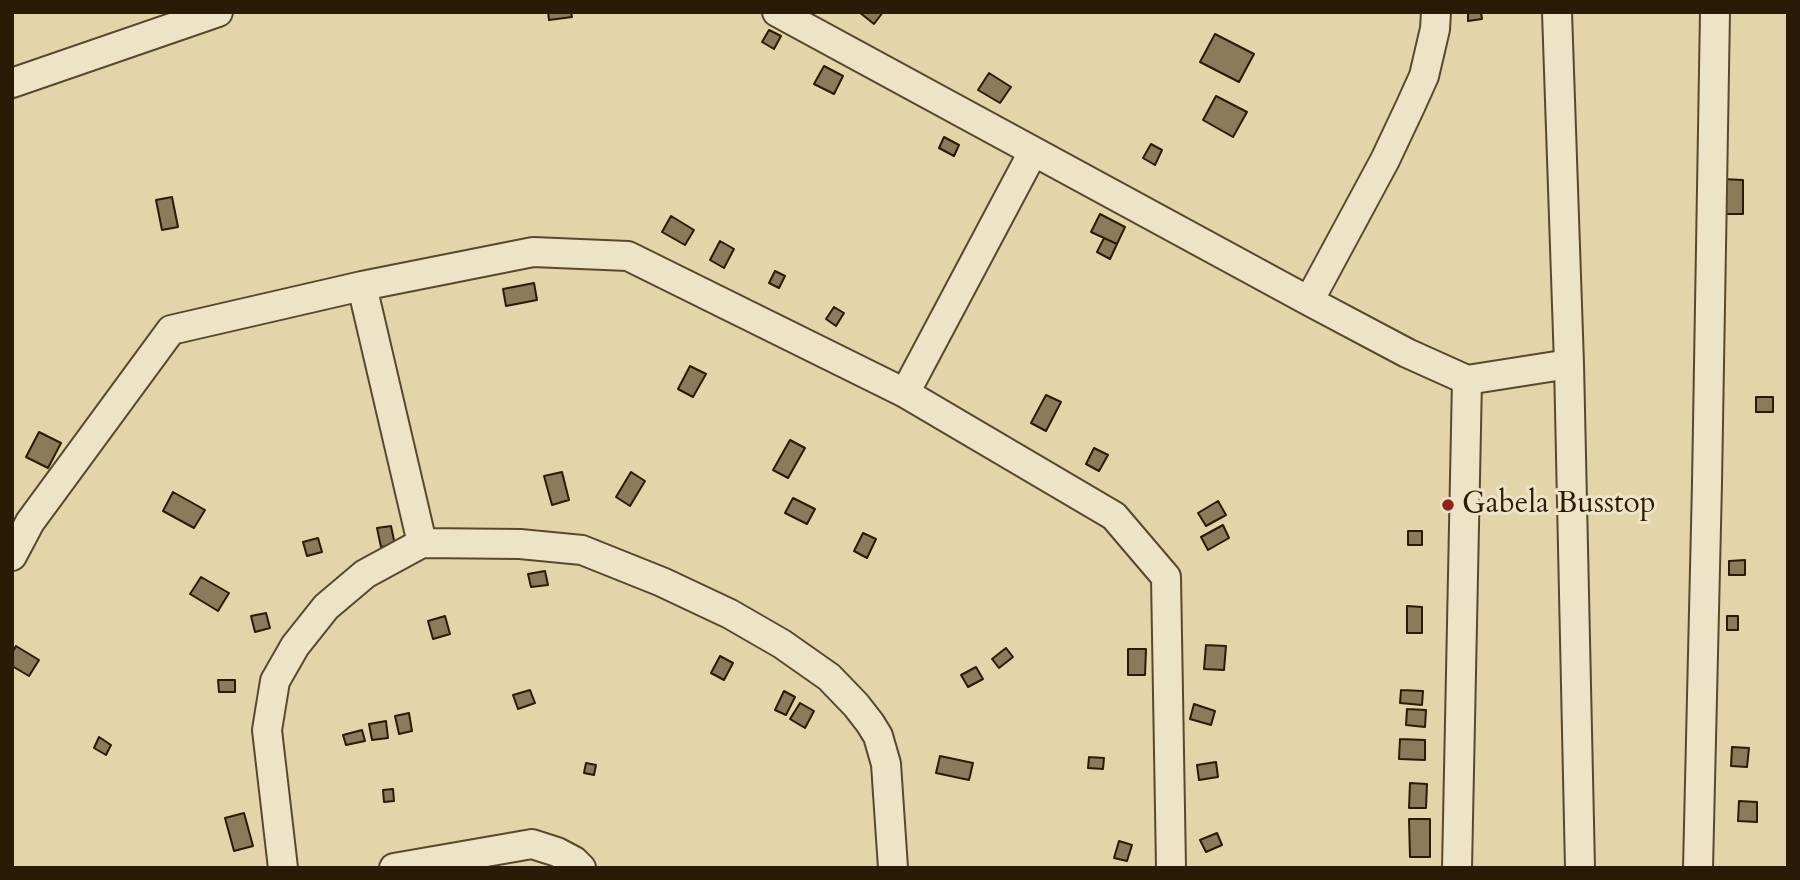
<!DOCTYPE html>
<style>
body{margin:0}
#map{position:relative;width:1800px;height:880px;overflow:hidden;background:#e4d4a9;font-family:Cardo,serif}
canvas{display:block}
.frame{position:absolute;inset:0;border:14px solid #2b1a05;pointer-events:none}
</style>
<div id="map">
<canvas width="1800" height="880"></canvas>
<div class="frame"></div>
</div>
<script>
const c = document.querySelector('canvas').getContext('2d');
c.lineJoin = 'round';
function paint(path, color) { c.fillStyle = color; c.fill(path, 'evenodd'); }
const shape = rows => new Path2D(rows.map(r => 'M' + r).join(''));
function stroke(path, color, width, dash) { c.strokeStyle = color; c.lineWidth = width; c.lineCap = dash ? 'butt' : 'round'; c.setLineDash(dash || []); c.stroke(path); }
function drawText(font, color, halo, rows, align = 'center') {
  c.font = font + ' Cardo,serif'; c.lineWidth = 6; c.setLineDash([]); c.textBaseline = 'middle'; c.strokeStyle = halo; c.fillStyle = color; for (const [text, x, y, turn = 0] of rows) {
    c.save(); c.translate(x, y); c.rotate((+turn || 0) * Math.PI / 180); c.textAlign = isNaN(turn) ? turn : align; if (halo) c.strokeText(text, 0, 0); c.fillText(text, 0, 0); c.restore();
  }
}
const building = shape([
 [548,12,571,12,572,17,549,20,548,12],
 [859,12,883,12,874,24,859,12],
 [1468,12,1481,12,1482,19,1468,21,1468,12],
 [769,30,781,36,774,49,762,42,769,30],
 [1215,34,1254,54,1239,82,1200,62,1215,34],
 [824,66,843,76,834,94,814,84,824,66],
 [989,73,1011,87,1000,103,978,90,989,73],
 [1216,96,1247,112,1233,137,1203,120,1216,96],
 [944,137,959,145,954,156,939,148,944,137],
 [1151,144,1162,150,1155,165,1143,158,1151,144],
 [1723,179,1743,180,1743,214,1722,214,1723,179],
 [172,197,178,227,162,230,156,200,172,197],
 [1100,214,1125,227,1117,244,1091,232,1100,214],
 [671,216,694,230,685,245,662,232,671,216],
 [1104,238,1117,244,1110,259,1097,252,1104,238],
 [720,241,734,249,724,268,710,260,720,241],
 [775,271,785,276,779,288,769,283,775,271],
 [534,283,537,300,506,306,503,289,534,283],
 [834,307,844,313,836,326,826,319,834,307],
 [690,366,706,374,693,397,678,389,690,366],
 [1046,395,1061,402,1046,431,1031,423,1046,395],
 [1756,397,1773,397,1773,412,1756,412,1756,397],
 [39,432,61,443,48,468,26,457,39,432],
 [790,440,805,448,788,478,773,470,790,440],
 [1094,448,1108,455,1099,471,1086,464,1094,448],
 [562,472,569,500,552,505,544,476,562,472],
 [631,472,645,481,630,506,616,497,631,472],
 [173,492,205,510,194,528,163,511,173,492],
 [793,498,815,509,807,524,785,513,793,498],
 [1218,501,1226,515,1206,526,1198,513,1218,501],
 [1223,525,1229,538,1208,550,1201,537,1223,525],
 [391,526,395,545,381,547,377,528,391,526],
 [1408,531,1422,531,1422,545,1408,545,1408,531],
 [863,533,876,539,867,558,854,551,863,533],
 [318,538,322,552,307,556,303,542,318,538],
 [1745,560,1745,575,1729,575,1729,561,1745,560],
 [545,571,548,585,531,587,528,574,545,571],
 [201,577,229,593,218,611,190,594,201,577],
 [1407,606,1422,607,1422,633,1407,633,1407,606],
 [266,613,270,628,255,632,251,616,266,613],
 [445,616,450,634,433,639,428,621,445,616],
 [1727,616,1738,616,1738,630,1727,630,1727,616],
 [1206,645,1226,646,1224,670,1204,669,1206,645],
 [16,646,39,660,29,676,12,666,12,653,16,646],
 [1006,648,1013,657,999,668,992,659,1006,648],
 [1128,649,1146,649,1145,675,1128,675,1128,649],
 [720,656,733,663,724,680,711,673,720,656],
 [976,667,983,679,968,687,961,675,976,667],
 [218,680,235,680,235,692,219,692,218,680],
 [530,690,535,703,518,709,513,695,530,690],
 [1401,690,1423,691,1422,705,1400,703,1401,690],
 [784,691,795,697,786,715,775,710,784,691],
 [800,703,814,711,805,728,790,719,800,703],
 [1194,704,1215,711,1211,725,1190,719,1194,704],
 [1407,709,1426,710,1425,727,1406,725,1407,709],
 [409,713,412,731,399,734,395,716,409,713],
 [386,721,388,738,372,740,369,724,386,721],
 [362,730,365,741,346,745,343,735,362,730],
 [99,737,111,745,106,755,94,748,99,737],
 [1400,739,1425,740,1425,760,1399,759,1400,739],
 [1732,747,1749,748,1747,767,1731,766,1732,747],
 [940,756,973,763,969,780,936,773,940,756],
 [1089,757,1104,758,1103,769,1088,768,1089,757],
 [1216,762,1218,777,1199,780,1197,765,1216,762],
 [586,763,596,765,594,775,584,773,586,763],
 [1410,783,1427,784,1426,808,1409,808,1410,783],
 [393,789,394,801,384,802,383,790,393,789],
 [1739,801,1757,802,1757,822,1738,821,1739,801],
 [244,813,253,846,234,851,225,818,244,813],
 [1409,819,1430,819,1430,857,1410,857,1409,819],
 [1217,833,1222,845,1206,852,1200,840,1217,833],
 [1119,841,1132,845,1127,861,1114,858,1119,841]
]);
const street = shape([
 [777,12,1309,301,1407,353,1467,380,1569,364],
 [1557,12,1569,364,1580,868],
 [12,83,218,12],
 [362,286,422,543],
 [1309,301,1385,160,1410,107,1424,76,1435,29,1436,12],
 [905,393,1033,152],
 [12,556,30,522,171,330,362,286,533,252,628,256,905,393,1114,516,1166,577,1171,868],
 [283,868,267,730,275,681,295,646,326,607,365,574,422,543,520,544,582,550,662,582,730,614,782,644,829,677,856,705,870,723,878,736,886,764,893,868],
 [394,868,532,844,557,852,574,861,581,868],
 [1457,868,1467,380],
 [1698,868,1707,483,1715,12]
]);
const markers = [
 [1448,505,7,"#8f2418"]
];
const poiNames = [
 ["Gabela Busstop",1462,505]
];
paint(building, '#8b7b5a');
stroke(building, '#2b1a05', 2);
stroke(street, '#59482e', 32);
stroke(street, '#ede3c7', 28);
for (const [x, y, r, color] of markers) { const dot = new Path2D(); dot.arc(x, y, r, 0, 2 * Math.PI); c.fillStyle = color; c.fill(dot); stroke(dot, '#ede3c7', 2.5); }
drawText('30px', '#2b1a05', '#ede3c7', poiNames, 'left');
</script>
